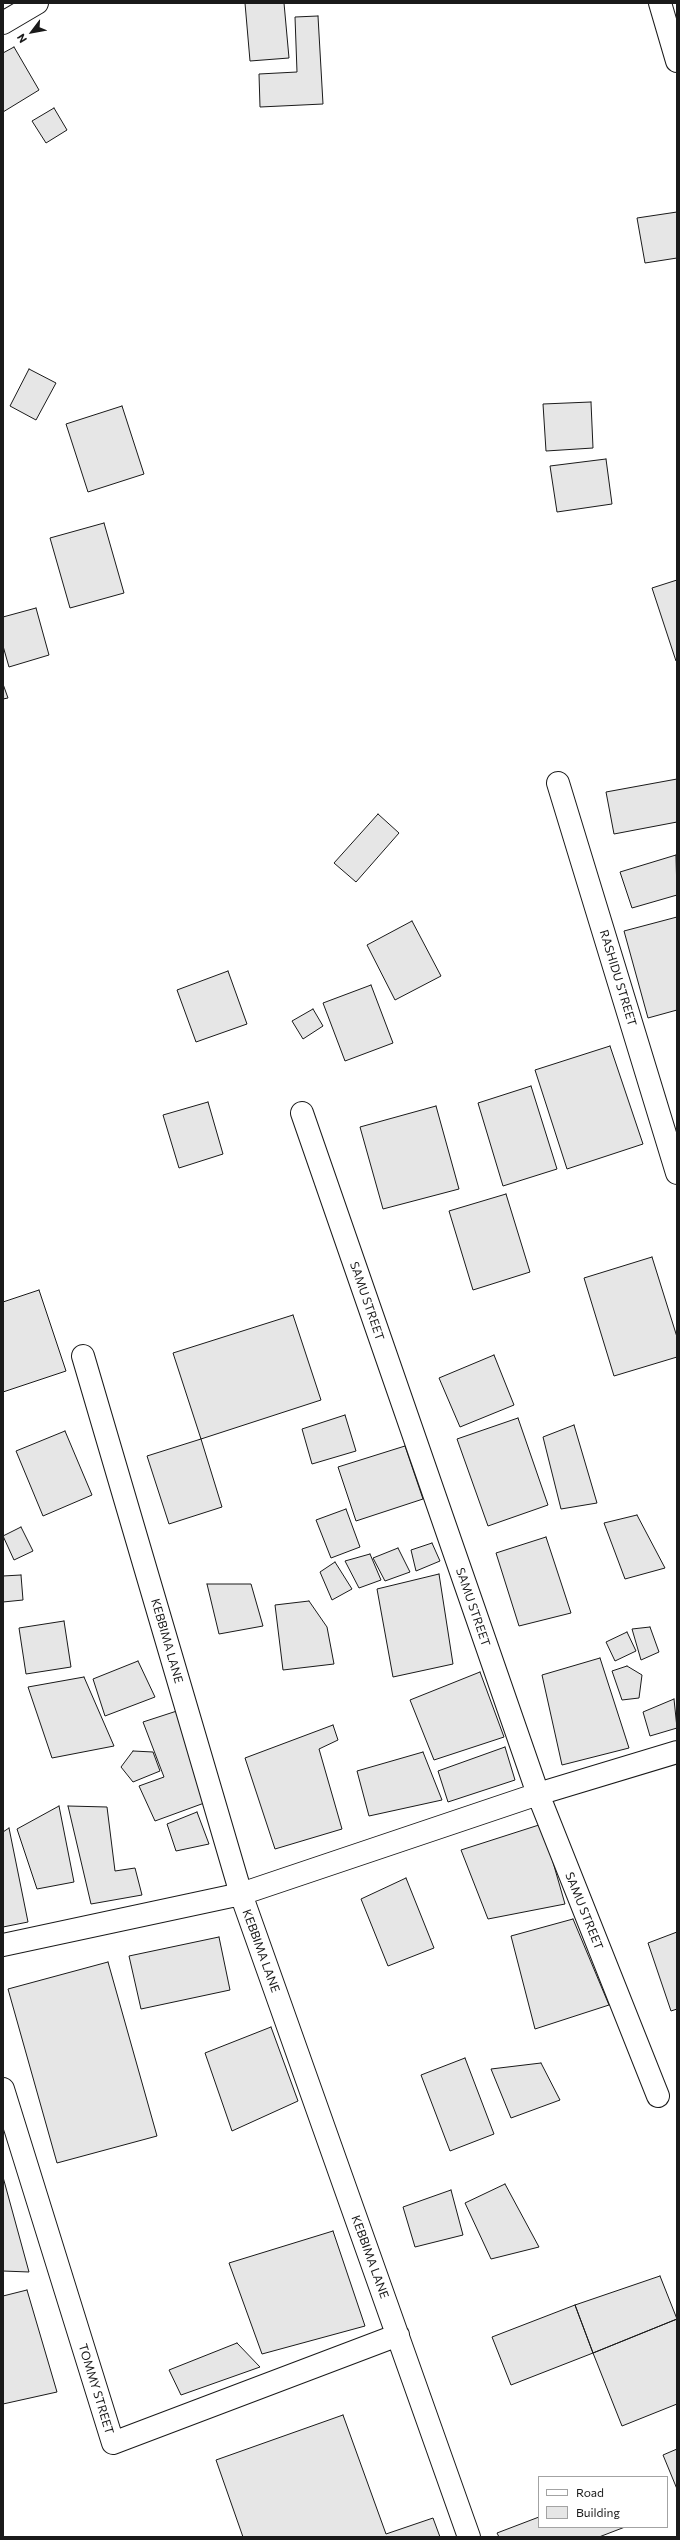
<!DOCTYPE html>
<style>
body{margin:0}
#map{position:relative;width:680px;height:2540px;overflow:hidden;background:#fff;font-family:Commissioner,sans-serif}
canvas{display:block}
.frame{position:absolute;inset:0;border:4px solid #1a1a1a;pointer-events:none}
.legend{position:absolute;left:538px;top:2476px;width:130px;height:52px;box-sizing:border-box;background:#fff;border:1px solid #a3a3a3;margin:0;padding:5px 7px;list-style:none;font-size:12px;color:#1a1a1a}
.legend li{display:flex;align-items:center;gap:8px;height:20px}
.legend b{width:20px;border:1px solid #a3a3a3}
.north{position:absolute;left:12px;top:12px;width:40px;height:40px;-webkit-text-stroke:3px #fff;paint-order:stroke;rotate:238deg;font-size:11px;font-weight:700;line-height:16px;text-align:center;color:#1a1a1a}
.north::after{content:'';display:block;margin:auto;width:14px;height:18px;background:#1a1a1a;clip-path:polygon(50% 0,100% 100%,50% 72%,0 100%)}
</style>
<div id="map">
<canvas width="680" height="2540"></canvas>
<div class="frame"></div>
<ul class="legend">
<li><b style="height:5px;background:#fff"></b>Road</li>
<li><b style="height:11px;background:#e6e6e6"></b>Building</li>
</ul>
<div class="north">N</div>
</div>
<script>
const c = document.querySelector('canvas').getContext('2d');
c.lineJoin = 'round';
function paint(path, color) { c.fillStyle = color; c.fill(path, 'evenodd'); }
const shape = rows => new Path2D(rows.map(r => 'M' + r).join(''));
function stroke(path, color, width, dash) { c.strokeStyle = color; c.lineWidth = width; c.lineCap = dash ? 'butt' : 'round'; c.setLineDash(dash || []); c.stroke(path); }
function drawText(font, color, halo, rows, align = 'center') {
  c.font = font + ' Commissioner,sans-serif'; c.lineWidth = 3; c.setLineDash([]); c.textBaseline = 'middle'; c.strokeStyle = halo; c.fillStyle = color; for (const [text, x, y, turn = 0] of rows) {
    c.save(); c.translate(x, y); c.rotate((+turn || 0) * Math.PI / 180); c.textAlign = isNaN(turn) ? turn : align; if (halo) c.strokeText(text, 0, 0); c.fillText(text, 0, 0); c.restore();
  }
}
const building = shape([
 [245,3,284,3,289,58,250,61,245,3],
 [318,16,323,104,260,107,259,74,297,72,295,17,318,16],
 [14,47,39,90,3,112,3,53,14,47],
 [54,108,67,130,46,143,32,121,54,108],
 [677,212,677,258,645,263,637,218,677,212],
 [29,369,56,383,36,420,10,406,29,369],
 [591,402,593,448,546,451,543,404,591,402],
 [122,406,144,474,88,492,66,424,122,406],
 [606,459,612,504,557,512,550,466,606,459],
 [104,523,124,593,70,608,50,538,104,523],
 [677,580,677,661,676,661,652,588,677,580],
 [36,608,49,655,9,667,3,646,3,617,36,608],
 [3,684,8,698,3,699,3,684],
 [677,779,677,822,614,834,606,792,677,779],
 [378,814,399,833,356,882,334,863,378,814],
 [676,855,677,895,632,908,620,872,676,855],
 [677,917,677,1010,648,1018,624,931,677,917],
 [412,921,441,976,395,1000,367,945,412,921],
 [228,971,247,1024,196,1042,177,990,228,971],
 [371,985,393,1043,345,1061,323,1003,371,985],
 [313,1009,323,1026,303,1039,292,1021,313,1009],
 [610,1046,643,1144,567,1169,535,1070,610,1046],
 [531,1086,557,1169,503,1186,478,1103,531,1086],
 [208,1102,223,1154,179,1168,163,1115,208,1102],
 [436,1106,459,1189,383,1209,360,1127,436,1106],
 [506,1194,530,1272,473,1290,449,1211,506,1194],
 [652,1257,677,1337,677,1357,614,1376,584,1278,652,1257],
 [39,1290,66,1371,3,1392,3,1302,39,1290],
 [293,1315,321,1400,201,1439,173,1353,293,1315],
 [494,1355,514,1405,460,1427,439,1378,494,1355],
 [345,1415,356,1451,312,1464,302,1429,345,1415],
 [518,1418,548,1505,488,1526,457,1439,518,1418],
 [574,1425,597,1503,561,1509,543,1437,574,1425],
 [65,1431,92,1495,43,1516,16,1451,65,1431],
 [201,1439,222,1507,169,1524,147,1456,201,1439],
 [405,1446,423,1499,356,1521,338,1467,405,1446],
 [346,1509,360,1547,331,1558,316,1520,346,1509],
 [637,1515,665,1568,625,1579,604,1523,637,1515],
 [21,1527,33,1551,14,1560,3,1536,21,1527],
 [546,1537,571,1613,519,1626,496,1553,546,1537],
 [432,1543,440,1561,416,1571,411,1550,432,1543],
 [398,1548,410,1572,385,1581,373,1558,398,1548],
 [370,1554,381,1580,359,1588,345,1561,370,1554],
 [335,1562,352,1589,332,1600,320,1572,335,1562],
 [439,1574,453,1664,393,1677,377,1589,439,1574],
 [21,1575,23,1600,3,1602,3,1576,21,1575],
 [207,1584,251,1584,263,1626,219,1634,207,1584],
 [309,1601,327,1627,334,1664,283,1670,275,1605,309,1601],
 [64,1621,71,1667,26,1674,19,1628,64,1621],
 [650,1627,659,1652,641,1660,632,1629,650,1627],
 [627,1632,636,1651,615,1661,606,1642,627,1632],
 [600,1658,629,1748,562,1765,542,1675,600,1658],
 [138,1661,155,1697,105,1716,93,1679,138,1661],
 [627,1666,642,1675,639,1698,622,1700,612,1671,627,1666],
 [480,1672,504,1737,434,1760,410,1700,480,1672],
 [84,1677,114,1746,52,1758,28,1687,84,1677],
 [674,1699,677,1728,650,1736,643,1712,674,1699],
 [183,1709,207,1802,155,1821,139,1786,164,1777,143,1722,183,1709],
 [333,1725,338,1740,319,1749,342,1829,275,1849,245,1758,333,1725],
 [505,1747,515,1780,448,1802,438,1771,505,1747],
 [133,1751,153,1752,160,1771,133,1782,121,1767,133,1751],
 [423,1752,442,1800,369,1816,357,1771,423,1752],
 [59,1806,74,1882,37,1889,17,1829,59,1806],
 [68,1806,107,1807,115,1871,135,1868,142,1895,91,1904,68,1806],
 [197,1812,209,1844,176,1851,167,1824,197,1812],
 [542,1824,565,1904,488,1919,461,1850,542,1824],
 [9,1828,28,1922,3,1927,3,1832,9,1828],
 [406,1878,434,1948,388,1966,361,1899,406,1878],
 [573,1919,609,2005,535,2029,511,1936,573,1919],
 [677,1932,677,2009,671,2011,648,1943,677,1932],
 [219,1937,230,1990,141,2009,129,1956,219,1937],
 [108,1962,157,2136,57,2163,8,1989,108,1962],
 [271,2027,298,2101,232,2131,205,2053,271,2027],
 [465,2058,494,2134,450,2151,421,2075,465,2058],
 [541,2063,560,2100,511,2118,491,2069,541,2063],
 [3,2177,29,2272,3,2271,3,2177],
 [505,2184,539,2247,491,2259,465,2203,505,2184],
 [451,2190,463,2235,415,2247,403,2207,451,2190],
 [333,2231,365,2326,262,2354,229,2263,333,2231],
 [660,2276,677,2319,593,2353,575,2305,660,2276],
 [27,2290,57,2392,3,2404,3,2296,27,2290],
 [575,2305,593,2353,511,2385,492,2337,575,2305],
 [677,2319,677,2404,622,2426,593,2353,677,2319],
 [237,2343,260,2367,181,2395,169,2370,237,2343],
 [343,2415,386,2534,433,2518,440,2537,243,2537,216,2460,343,2415],
 [677,2449,677,2489,663,2455,677,2449],
 [539,2517,539,2527,625,2527,599,2537,499,2537,497,2533,539,2517]
]);
const minor = shape([
 [660,3,677,61],
 [3,23,37,3],
 [558,783,677,1173],
 [302,1113,538,1794,658,2096],
 [83,1356,241,1894,469,2537],
 [3,1945,241,1894,538,1794,677,1752],
 [3,2089,113,2443,398,2335]
]);
const streetNames = [
 ["RASHIDU STREET",618,978,73],
 ["SAMU STREET",367,1301,71],
 ["SAMU STREET",473,1607,71],
 ["KEBBIMA LANE",167,1641,74],
 ["SAMU STREET",584,1911,68],
 ["KEBBIMA LANE",261,1951,70],
 ["KEBBIMA LANE",370,2257,70],
 ["TOMMY STREET",96,2389,73]
];
paint(building, '#e6e6e6');
stroke(building, '#1a1a1a', 1);
stroke(minor, '#1a1a1a', 24);
stroke(minor, '#fff', 22);
drawText('12px', '#1a1a1a', '#fff', streetNames);
</script>
